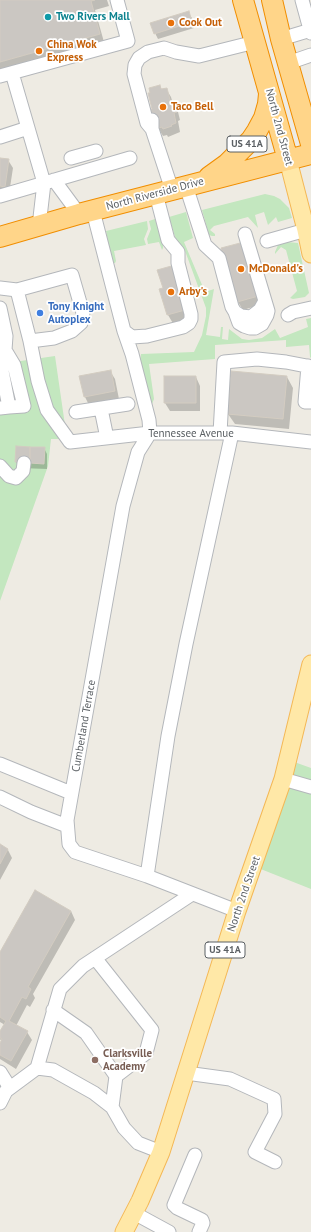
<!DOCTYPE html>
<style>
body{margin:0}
canvas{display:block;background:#eeebe3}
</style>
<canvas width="311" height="1232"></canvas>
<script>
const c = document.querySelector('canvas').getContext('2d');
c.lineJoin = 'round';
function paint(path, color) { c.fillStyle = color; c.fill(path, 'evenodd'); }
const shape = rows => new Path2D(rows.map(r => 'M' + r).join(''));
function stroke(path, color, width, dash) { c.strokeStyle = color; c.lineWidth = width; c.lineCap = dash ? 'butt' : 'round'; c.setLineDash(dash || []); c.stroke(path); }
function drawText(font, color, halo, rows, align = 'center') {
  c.font = font + ' "PT Sans",sans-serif'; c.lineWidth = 3.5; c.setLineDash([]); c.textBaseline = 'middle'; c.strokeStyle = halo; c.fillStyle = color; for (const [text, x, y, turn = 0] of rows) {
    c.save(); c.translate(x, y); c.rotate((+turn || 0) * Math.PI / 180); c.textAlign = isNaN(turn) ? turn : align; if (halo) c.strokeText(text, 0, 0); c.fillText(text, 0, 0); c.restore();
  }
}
const green = shape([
 [265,194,274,196,280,199,289,208,292,218,278,222,276,217,268,225,264,212,255,215,258,228,248,217,214,226,210,230,215,234,215,236,212,236,209,235,202,210],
 [186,212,193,238,184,242,205,292,214,289,206,335,220,337,221,327,223,327,222,339,228,340,229,329,242,339,249,340,262,338,275,329,280,338,308,327,306,319,311,318,311,358,310,357,309,345,286,347,286,340,215,345,215,359,149,364,154,399,152,404,140,362,141,354,194,352,202,335,206,316,206,308,184,248,176,240,169,217],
 [155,219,163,244,163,248,162,250,159,242,148,244,147,239,151,229,149,221],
 [147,221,148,229,144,239,146,245,114,251,116,261,115,263,113,263,112,262,106,231],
 [287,242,298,243,309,293,305,297,293,299,290,298,297,291,286,250,281,247,275,254,275,252,278,245],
 [55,356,67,439,51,439,48,466,0,601,0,364],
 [286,759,311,768,311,889,248,864]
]);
const shadow = shape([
 [0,0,107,0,109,6,95,10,104,42,0,71],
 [188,13,192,18,194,28,158,39,155,33],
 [160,86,162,90,166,89,171,97,173,104,178,112,180,120,178,121,180,132,168,137,167,135,163,136,158,128],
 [0,159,8,160,13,168,9,194,0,193],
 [223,249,266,303,243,310,238,302],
 [159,271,190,321,174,325,168,315,160,290,164,288],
 [110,371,115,379,119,399,89,405,85,397],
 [196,377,200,386,200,411,170,411,165,403],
 [287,377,293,388,289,429,235,424,228,414],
 [17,447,44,448,47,454,47,469,20,468,16,462],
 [0,845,8,850,12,858,0,880],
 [71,911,75,920,33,994,35,998,30,1007,27,1005,16,1026,27,1032,32,1040,16,1069,0,1059,0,1045,2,1042,0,1039,0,1033,5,1025,0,1022,0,954]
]);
const building = shape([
 [0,0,95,0,91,1,100,34,0,62,0,0],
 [189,11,192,22,154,34,150,23,189,11],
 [160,85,161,89,167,88,171,104,174,103,177,112,174,113,176,123,171,125,172,126,163,129,162,127,158,128,151,110,152,109,148,93,150,93,149,88,160,85],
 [0,158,9,159,5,187,0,186,0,158],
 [244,242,262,295,237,302,221,248,244,242],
 [175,265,185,310,167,315,159,289,163,288,157,270,175,265],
 [111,370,115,391,84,397,79,376,111,370],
 [231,371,287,376,283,419,227,414,231,371],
 [164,376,196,376,196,403,164,403,164,376],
 [16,446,30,447,30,463,15,462,16,446],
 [30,447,45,447,44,464,30,463,30,447],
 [0,844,8,849,0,864,0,844],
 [35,890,71,911,28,987,31,989,26,999,22,997,9,1021,28,1031,11,1061,0,1055,0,1043,2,1039,0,1038,0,1031,6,1021,0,1017,0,952,35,890]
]);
const minor = shape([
 [302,0,311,33],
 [281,39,311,30],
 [288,63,311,55],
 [12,73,44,183,39,226],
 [0,76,128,41,117,0],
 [152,120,152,129,172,190],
 [152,129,147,123,134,74,135,65,139,58,148,52,164,48,176,52,199,56,255,42],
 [0,137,28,128],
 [71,158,96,151],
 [54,180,79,214],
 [186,186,205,245,219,258,232,307,235,312,241,316,251,317,260,310,265,301],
 [0,196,130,158],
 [93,211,124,331,132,354,149,420,150,433,138,452,123,506,67,820,69,844,75,852,147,876,237,911],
 [267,241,306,230],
 [0,288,17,290,72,275,83,313,81,323,72,331,54,338,30,341,17,290],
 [0,308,6,336,5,350,2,371,9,407,0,408],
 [235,312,239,323,244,326,250,328,255,328,262,324,267,315,268,311,245,234],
 [288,315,293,312,311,308],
 [124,331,132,337,147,336,183,327,189,323,191,319,191,314,178,263,178,252,168,240,156,194],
 [30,341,38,381,47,410,70,442,150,433,232,433,311,442],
 [5,350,14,365,24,406,9,407],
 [308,366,305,402,311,402],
 [101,409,107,438],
 [76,412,128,404],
 [220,433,224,362,257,359,286,362,311,367],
 [0,466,9,476,16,478,23,471,24,463],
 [0,764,71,793],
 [283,779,311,787],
 [0,797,31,812,67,826],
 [147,876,168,736,186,644,232,433],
 [95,958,152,1030,146,1053,116,1076,112,1107],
 [53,1010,86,1033,116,1076],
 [37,1068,60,989,83,966,192,894],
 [0,1072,10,1088],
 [186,1073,230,1079,274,1099,275,1114,255,1152,275,1162],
 [0,1103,6,1091,37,1068,53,1070,94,1093,112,1107,124,1128,138,1143,161,1152],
 [195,1155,174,1205,177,1208,202,1220,203,1223,199,1232],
 [134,1213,169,1232]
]);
const major = shape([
 [288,160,306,230,311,254],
 [124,1232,140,1201,161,1152,237,911,283,779,311,664]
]);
const highway = shape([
 [243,0,288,160],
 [272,0,281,39,311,144],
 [209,177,227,164,251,140,257,131,264,118,268,104,269,94],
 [0,237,79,214,311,154]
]);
const markers = [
 [48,17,4,"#0f9aa8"],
 [171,23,4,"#e8710a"],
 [39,51,4,"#e8710a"],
 [163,107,4,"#e8710a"],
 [241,269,4,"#e8710a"],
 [171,292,4,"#e8710a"],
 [40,313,4,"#3f7fe0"],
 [95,1060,4,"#8d6e63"]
];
const shields = [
 [247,144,40],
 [225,950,40]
];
const shieldNames = [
 ["US 41A",247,144],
 ["US 41A",225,950]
];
const cultureNames = [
 ["Two Rivers Mall",56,17]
];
const foodNames = [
 ["Cook Out",179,23],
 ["China Wok",47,45],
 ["Express",47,58],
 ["Taco Bell",171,107],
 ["McDonald's",249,269],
 ["Arby's",179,292]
];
const streetNames = [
 ["North 2nd Street",279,127,75],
 ["North Riverside Drive",155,194,-15],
 ["Tennessee Avenue",191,434],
 ["Cumberland Terrace",84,726,-80],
 ["North 2nd Street",244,894,-71]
];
const shopNames = [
 ["Tony Knight",48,307],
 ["Autoplex",48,320]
];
const educationNames = [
 ["Clarksville",103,1054],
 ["Academy",103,1067]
];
paint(green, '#c3e7bf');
paint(shadow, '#0003');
paint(building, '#cbc7c2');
stroke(building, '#d3ccc1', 1);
stroke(minor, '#b4b7bb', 15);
stroke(major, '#f4b856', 19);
stroke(highway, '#f18e00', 22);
stroke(minor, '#fff', 13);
stroke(major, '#ffe8a7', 17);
stroke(highway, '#ffd589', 20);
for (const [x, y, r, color] of markers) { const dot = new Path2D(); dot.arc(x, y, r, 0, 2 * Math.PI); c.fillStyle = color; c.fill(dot); stroke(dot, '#fff', 1.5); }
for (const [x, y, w] of shields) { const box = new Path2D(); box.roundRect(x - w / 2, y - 8, w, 16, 3); c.fillStyle = '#fff'; c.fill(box); stroke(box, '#5b6064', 1); }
drawText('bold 10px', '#5b6064', null, shieldNames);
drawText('bold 11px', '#0d838f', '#fff', cultureNames, 'left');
drawText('bold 11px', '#c56008', '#fff', foodNames, 'left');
drawText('11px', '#5b6064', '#fff', streetNames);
drawText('bold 11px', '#366cbe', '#fff', shopNames, 'left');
drawText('bold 11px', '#785e54', '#fff', educationNames, 'left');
</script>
